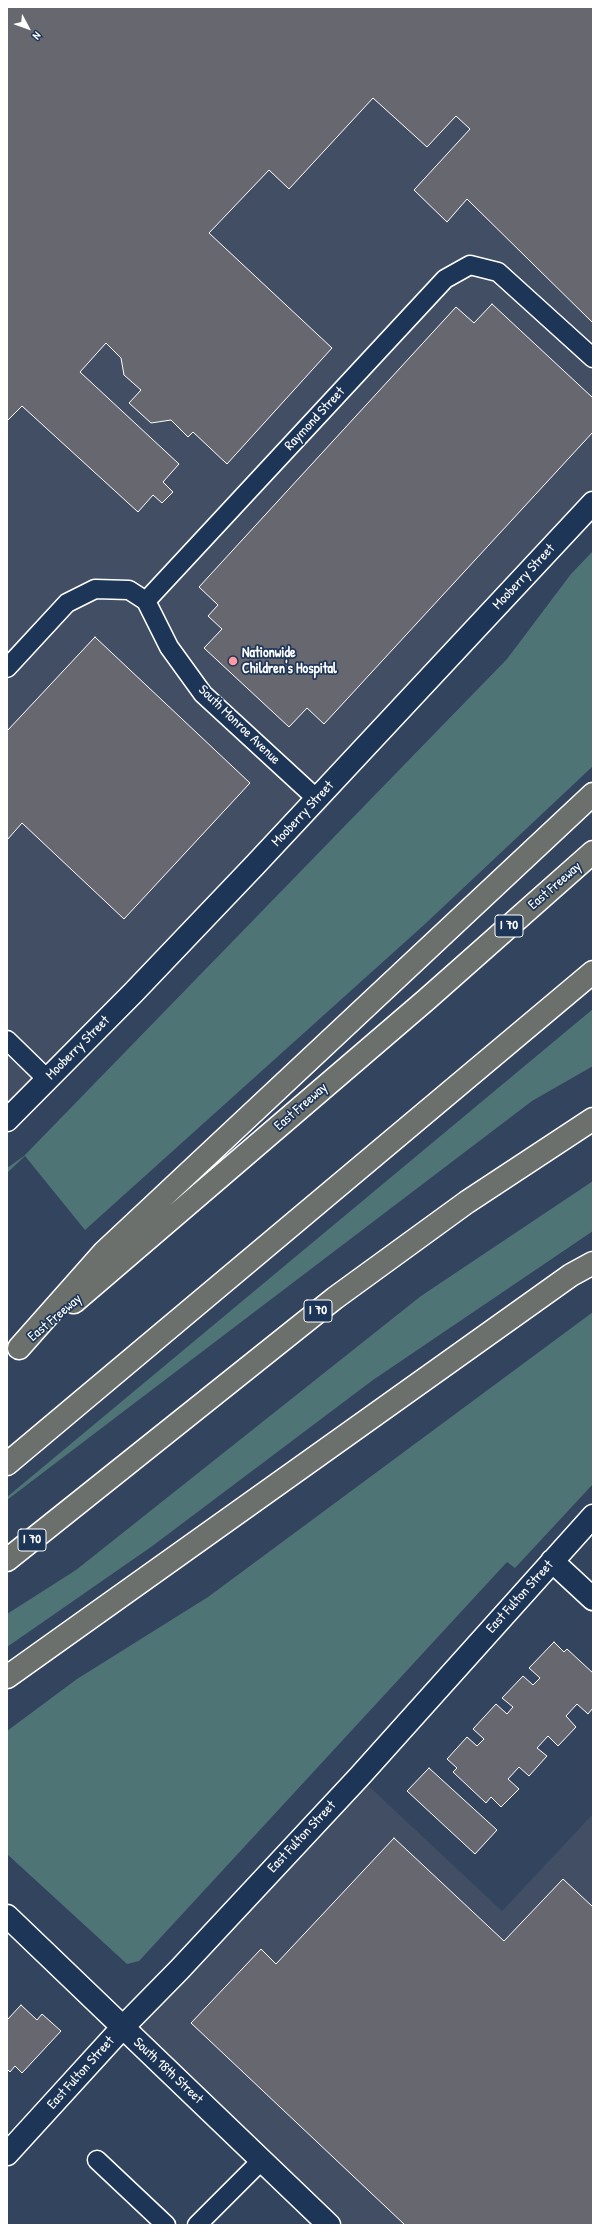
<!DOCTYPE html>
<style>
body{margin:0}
#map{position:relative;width:600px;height:2232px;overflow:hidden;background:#33445e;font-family:"Patrick Hand",sans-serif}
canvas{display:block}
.frame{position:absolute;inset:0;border:8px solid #fff;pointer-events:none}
.north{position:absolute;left:8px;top:8px;width:40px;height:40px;-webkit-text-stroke:3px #1d3557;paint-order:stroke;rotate:131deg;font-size:11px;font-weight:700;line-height:16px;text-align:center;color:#fff}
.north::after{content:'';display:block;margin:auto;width:14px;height:18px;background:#fff;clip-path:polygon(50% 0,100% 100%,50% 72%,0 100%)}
</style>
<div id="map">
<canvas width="600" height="2232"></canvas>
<div class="frame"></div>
<div class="north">N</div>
</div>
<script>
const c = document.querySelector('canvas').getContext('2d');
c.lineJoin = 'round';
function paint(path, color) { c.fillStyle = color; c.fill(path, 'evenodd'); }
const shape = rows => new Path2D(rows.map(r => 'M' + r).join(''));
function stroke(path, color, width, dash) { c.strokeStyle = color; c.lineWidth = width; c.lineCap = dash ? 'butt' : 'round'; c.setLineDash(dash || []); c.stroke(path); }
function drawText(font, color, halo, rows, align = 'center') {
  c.font = font + ' "Patrick Hand",sans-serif'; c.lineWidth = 3.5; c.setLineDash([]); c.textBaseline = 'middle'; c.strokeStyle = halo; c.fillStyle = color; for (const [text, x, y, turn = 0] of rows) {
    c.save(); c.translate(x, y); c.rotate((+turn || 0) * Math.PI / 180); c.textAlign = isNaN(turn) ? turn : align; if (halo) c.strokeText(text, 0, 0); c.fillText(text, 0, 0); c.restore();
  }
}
const built = shape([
 [7,7,593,7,593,512,325,810,239,900,7,1121],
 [359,1777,502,1911,593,1814,593,2225,329,2225,122,2028]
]);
const green = shape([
 [593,551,593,766,425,924,85,1230,25,1156,7,1173,7,1168,24,1156,507,659,571,574],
 [593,1009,593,1066,532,1101,7,1500,7,1497],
 [593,1181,593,1231,373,1380,151,1547,7,1647,7,1614,76,1570,421,1296],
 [593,1312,593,1484,515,1568,507,1562,139,1961,127,1964,7,1854,7,1731,77,1679,208,1597]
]);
const building = shape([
 [7,7,593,7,593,323,467,199,447,222,414,190,470,129,456,116,427,147,373,98,289,189,269,170,209,233,332,348,227,464,193,432,188,437,171,420,151,423,129,403,141,390,124,375,121,358,106,343,80,372,179,464,163,482,173,492,162,503,153,495,138,512,22,406,7,421,7,7],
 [492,304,593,398,593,432,324,724,307,708,289,727,204,648,222,629,208,616,218,605,199,587,456,307,474,323,492,304],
 [95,637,250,783,124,919,22,823,7,840,7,731,95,637],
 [554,1642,564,1652,567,1649,593,1673,593,1708,588,1714,577,1704,566,1716,576,1727,558,1746,548,1736,537,1748,547,1756,529,1776,519,1767,508,1779,519,1789,501,1807,491,1797,486,1803,453,1772,457,1768,447,1759,467,1737,477,1746,484,1739,473,1729,496,1704,507,1714,513,1707,502,1698,523,1676,533,1685,540,1678,529,1668,554,1642],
 [429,1768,497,1830,475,1854,407,1791,429,1768],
 [394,1838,504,1941,563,1879,593,1907,593,2225,405,2225,191,2023,261,1949,276,1964,394,1838],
 [21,2005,37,2020,42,2014,61,2031,22,2073,15,2066,10,2072,7,2069,7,2020,21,2005]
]);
const service = shape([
 [146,601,445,279,470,265,498,272,593,358],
 [7,668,67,603,95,589,129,590,146,601,169,647,203,694,317,799],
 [7,1040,47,1079],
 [97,2160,166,2225],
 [197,2225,262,2160]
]);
const minor = shape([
 [552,1561,593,1599],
 [122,2028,179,1970,359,1777,593,1516]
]);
const tertiary = shape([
 [7,1120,133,993,255,865,593,503],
 [7,1916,329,2225],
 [7,2154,122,2028]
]);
const motorway = shape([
 [74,1302,426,1000,593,852],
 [19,1348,104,1252,593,794],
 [7,1464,593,972],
 [7,1560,335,1298,467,1202,593,1119],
 [7,1677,571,1275,593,1263]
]);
const markers = [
 [233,661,5,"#ff9aa2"]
];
const shields = [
 [509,926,28],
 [318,1311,28],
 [32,1540,28]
];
const shieldNames = [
 ["I 70",509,926],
 ["I 70",318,1311],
 ["I 70",32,1540]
];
const streetNames = [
 ["Raymond Street",315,419,-47],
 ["Mooberry Street",524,577,-47],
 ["South Monroe Avenue",239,725,44],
 ["Mooberry Street",303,814,-47],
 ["East Freeway",555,886,-41],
 ["Mooberry Street",78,1048,-45],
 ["East Freeway",301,1107,-41],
 ["East Freeway",55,1318,-40],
 ["East Fulton Street",520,1597,-48],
 ["East Fulton Street",302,1837,-47],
 ["South 18th Street",168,2071,43],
 ["East Fulton Street",81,2073,-48]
];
const poiNames = [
 ["Nationwide",242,653],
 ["Children's Hospital",242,669]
];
paint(built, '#424e63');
paint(green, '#4e7476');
paint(building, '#66676f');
stroke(building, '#fff', 1);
stroke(service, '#fff', 21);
stroke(minor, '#fff', 25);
stroke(tertiary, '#fff', 25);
stroke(motorway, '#fff', 25);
stroke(service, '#1d3557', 18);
stroke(minor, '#1d3557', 22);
stroke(tertiary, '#1d3557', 22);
stroke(motorway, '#6c706d', 22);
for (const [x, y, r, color] of markers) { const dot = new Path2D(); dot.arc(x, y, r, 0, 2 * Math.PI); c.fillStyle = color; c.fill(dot); stroke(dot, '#1d3557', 1.5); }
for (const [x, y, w] of shields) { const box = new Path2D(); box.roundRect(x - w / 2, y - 11, w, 22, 3); c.fillStyle = '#1d3557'; c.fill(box); stroke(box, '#fff', 1); }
drawText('bold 13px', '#fff', null, shieldNames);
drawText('14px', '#fff', '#1d3557', streetNames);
drawText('bold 14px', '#fff', '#1d3557', poiNames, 'left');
</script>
